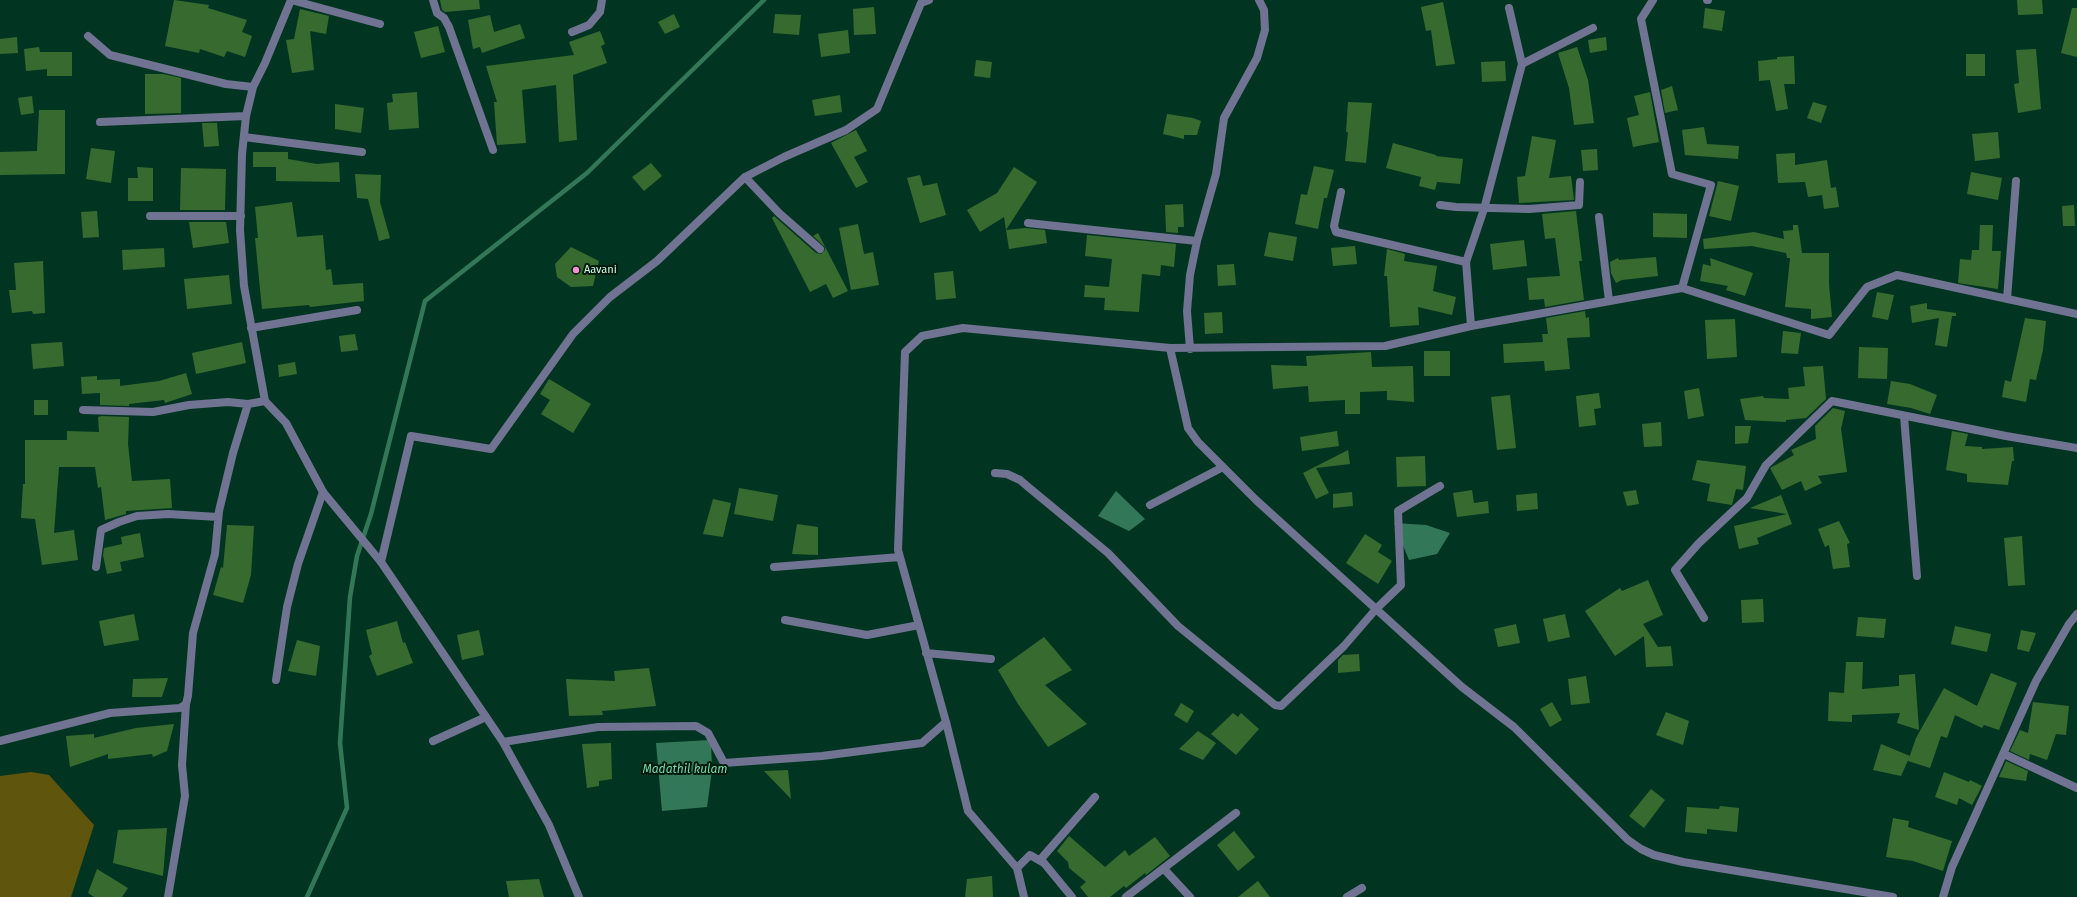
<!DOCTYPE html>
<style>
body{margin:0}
canvas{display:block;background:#023521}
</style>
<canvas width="2077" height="897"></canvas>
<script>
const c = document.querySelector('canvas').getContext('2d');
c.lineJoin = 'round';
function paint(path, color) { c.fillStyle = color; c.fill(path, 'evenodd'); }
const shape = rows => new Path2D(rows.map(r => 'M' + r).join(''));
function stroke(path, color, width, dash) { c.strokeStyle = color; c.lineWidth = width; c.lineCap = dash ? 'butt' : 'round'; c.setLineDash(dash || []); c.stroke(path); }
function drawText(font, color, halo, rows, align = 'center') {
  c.font = font + ' "Fira Sans",sans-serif'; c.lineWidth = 4; c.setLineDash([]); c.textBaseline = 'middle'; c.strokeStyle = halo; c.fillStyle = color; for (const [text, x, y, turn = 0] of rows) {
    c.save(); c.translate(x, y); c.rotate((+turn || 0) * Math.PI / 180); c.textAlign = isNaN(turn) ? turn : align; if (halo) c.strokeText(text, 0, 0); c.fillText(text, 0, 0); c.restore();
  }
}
const forest = shape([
 [31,772,49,775,94,825,71,897,0,897,0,776]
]);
const water = shape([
 [1116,491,1145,519,1129,531,1098,516],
 [1394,523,1426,525,1450,533,1437,554,1409,560],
 [711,740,712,770,707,807,662,811,656,743]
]);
const stream = shape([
 [307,897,347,808,340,743,350,597,357,556,371,514,425,301,587,173,764,0]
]);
const building = shape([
 [174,0,209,5,208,8,247,20,242,32,252,36,245,57,227,51,224,57,200,49,199,53,165,46],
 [440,0,479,0,480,9,445,12,442,10],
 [2017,0,2042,0,2043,14,2018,15],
 [1443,2,1455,64,1436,66,1431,30,1426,31,1421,7],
 [874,7,876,34,854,35,853,9],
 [1705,8,1725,11,1722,31,1703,28],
 [2072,8,2077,8,2077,57,2061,53],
 [300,9,329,16,326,34,310,31,314,70,292,73,286,40,294,39],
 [674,14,680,27,665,34,658,22],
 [775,14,801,15,799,35,773,33],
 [490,15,494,32,520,24,525,38,482,53,480,47,473,49,468,20],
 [438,26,445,52,421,58,414,32],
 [848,30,850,53,821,57,818,34],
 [600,31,605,44,601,46,607,63,573,75,577,140,559,142,556,85,522,90,526,143,497,145,494,102,497,102,486,66,574,55,569,42],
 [17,37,18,53,0,54,0,39],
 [1606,37,1607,50,1590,53,1588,40],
 [39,47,40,52,72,52,72,76,47,76,47,69,26,71,24,49],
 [1577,47,1588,80,1594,123,1574,125,1569,88,1558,53],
 [2036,49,2041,109,2018,113,2014,84,2019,83,2016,50],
 [1966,54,1985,54,1985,76,1966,76],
 [1794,56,1795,84,1784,84,1788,109,1776,111,1770,80,1759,81,1758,61,1777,59,1777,57],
 [976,60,992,62,990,78,974,76],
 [1505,61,1506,81,1482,82,1481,62],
 [145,74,163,74,181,78,181,113,145,114],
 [1672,86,1678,110,1665,113,1661,90],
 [417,92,419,128,389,130,387,103,393,102,392,94],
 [1650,92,1659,142,1633,147,1627,118,1639,115,1634,96],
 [840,95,842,112,815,116,812,100],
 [32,96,34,113,21,115,18,98],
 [1348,102,1372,103,1366,163,1345,161,1348,132,1346,132],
 [1813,102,1827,106,1821,123,1807,118],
 [335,104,364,108,361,133,335,129],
 [39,110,65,110,65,174,0,175,0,152,37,151],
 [1167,114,1193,118,1201,121,1197,135,1184,135,1184,139,1163,134],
 [202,123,217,123,219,146,204,147],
 [1704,127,1707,144,1739,146,1738,159,1685,155,1682,130],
 [856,130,867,151,854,157,868,182,856,188,831,143],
 [1998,132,2000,158,1975,161,1972,134],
 [1532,136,1556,140,1549,178,1571,176,1574,200,1519,203,1517,177,1525,176],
 [1393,143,1436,155,1436,156,1463,159,1460,184,1437,182,1435,190,1419,186,1421,177,1386,168],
 [91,148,115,151,111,183,86,179],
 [1597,149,1598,170,1583,171,1581,150],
 [253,152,288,152,288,159,317,164,339,162,340,182,276,181,276,167,253,167],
 [1795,153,1795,165,1827,160,1831,188,1836,187,1839,207,1824,209,1822,195,1808,197,1805,182,1778,183,1776,154],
 [651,163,662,176,644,191,632,177],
 [1314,166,1334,170,1327,198,1324,198,1318,229,1295,224,1301,194,1307,195],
 [137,167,153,168,153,201,128,201,128,178,138,178],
 [1014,167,1037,182,1006,230,1004,217,980,232,967,210,997,193],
 [181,168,226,169,225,210,180,210],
 [1971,172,2002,178,1998,200,1967,194],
 [355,174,381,175,380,202,390,238,379,241,368,199,357,198],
 [920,175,923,186,937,183,946,215,920,223,907,178],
 [1718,181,1739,186,1731,221,1709,216],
 [292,202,297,237,323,235,326,270,331,269,333,285,363,283,364,301,310,307,309,305,262,309,255,238,258,238,255,207],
 [1183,204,1184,227,1178,227,1178,233,1166,232,1165,205],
 [2074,205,2075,226,2063,226,2062,206],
 [97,211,99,237,83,238,81,212],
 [1576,211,1582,261,1579,261,1584,300,1545,307,1544,299,1529,300,1527,278,1560,276,1555,238,1545,239,1542,214],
 [1653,213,1687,214,1687,238,1653,237],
 [774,216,816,253,821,254,825,250,825,247,813,236,818,233,848,291,833,298,826,284,810,292,772,218],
 [189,222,226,222,229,243,193,248],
 [858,224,864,254,873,252,879,285,851,290,839,228],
 [1793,225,1798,225,1802,253,1829,253,1829,284,1832,317,1811,319,1811,309,1785,307,1790,258,1787,258,1786,253,1752,246,1704,249,1703,239,1754,232,1784,239,1783,231,1793,230],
 [1980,225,1993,225,1992,251,2001,251,1998,289,1958,283,1960,259,1971,260,1972,250,1979,250],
 [1025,228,1045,230,1047,243,1009,249,1006,230],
 [1269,232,1297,237,1293,261,1264,256],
 [1087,235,1176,244,1174,267,1161,265,1160,276,1142,274,1139,312,1104,310,1105,298,1084,297,1085,285,1109,287,1112,259,1085,256],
 [1524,240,1527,266,1493,270,1490,244],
 [1355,246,1357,264,1333,266,1331,248],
 [571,247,599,261,593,286,571,287,557,277,555,264],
 [164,248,165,267,123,270,122,250],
 [1387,249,1405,254,1404,261,1437,266,1433,291,1456,297,1452,315,1418,307,1419,325,1390,327,1387,276,1384,276],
 [1656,257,1658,276,1622,280,1616,283,1611,273,1610,262,1618,258,1619,260],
 [1710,258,1753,273,1745,296,1726,290,1728,286,1700,281,1703,264,1711,266],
 [43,261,45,313,33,314,32,311,12,313,9,290,16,290,14,263],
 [1234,264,1236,285,1218,286,1217,265],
 [953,271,956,298,936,300,934,273],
 [229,275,232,304,187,309,184,279],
 [1877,292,1894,295,1888,320,1872,317],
 [1927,303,1927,309,1956,313,1956,316,1952,316,1947,347,1935,345,1939,318,1912,323,1910,306],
 [1585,311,1586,318,1589,317,1590,337,1567,338,1570,369,1545,371,1544,361,1504,363,1503,344,1543,342,1542,334,1548,334,1546,318],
 [1222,312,1223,333,1205,334,1204,313],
 [2025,318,2046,321,2043,350,2036,380,2030,379,2026,402,2002,397,2005,380,2011,382],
 [1735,319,1737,357,1707,359,1705,320],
 [1783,331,1801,333,1798,354,1781,353],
 [355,334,358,350,341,352,339,336],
 [62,342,64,366,33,369,31,344],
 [242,342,246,363,196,374,192,353],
 [1859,347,1888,348,1887,379,1858,378],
 [1424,351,1450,351,1450,376,1424,376],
 [1371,352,1372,367,1413,366,1414,402,1387,400,1387,391,1360,392,1360,414,1345,414,1345,400,1309,402,1308,386,1273,389,1271,365,1307,366,1306,356],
 [295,362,297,374,279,377,278,365],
 [1823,366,1826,399,1806,418,1786,420,1786,422,1745,420,1740,399,1763,396,1764,398,1789,399,1788,388,1805,386,1803,367],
 [186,373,192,394,165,403,164,400,129,404,129,406,100,405,100,393,82,394,81,377,97,376,97,380,120,379,120,386,159,381],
 [549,379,591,404,573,433,541,414,550,400,540,394],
 [1891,381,1910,384,1937,395,1930,414,1911,408,1887,404],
 [1699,388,1704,416,1688,419,1684,391],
 [1599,393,1601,408,1594,409,1596,425,1579,427,1576,396],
 [1510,395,1516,448,1497,450,1491,397],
 [34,400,48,400,48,415,34,415],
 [1833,408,1845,411,1841,429,1847,472,1818,476,1822,483,1805,491,1801,481,1782,490,1770,468,1794,455,1791,450,1816,439,1815,426],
 [101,416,129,417,128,444,132,481,170,479,172,508,126,511,126,514,105,520,101,487,98,488,95,467,59,467,54,533,74,530,78,560,42,565,35,519,21,518,23,484,25,484,25,440,67,440,67,431,99,432,98,417],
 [1661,422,1662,446,1644,447,1642,424],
 [1735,426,1751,426,1748,443,1735,444],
 [1337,431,1339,446,1302,451,1300,437],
 [1952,431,1968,434,1965,446,1982,447,1982,449,2013,447,2014,461,2012,461,2008,485,1967,482,1967,474,1946,470],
 [1348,450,1350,464,1316,468,1329,493,1316,499,1303,473],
 [1425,456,1426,486,1397,487,1396,457],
 [1697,460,1746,466,1743,490,1736,489,1732,505,1707,501,1710,484,1692,480],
 [739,488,778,495,773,521,734,514],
 [1472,490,1474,503,1488,501,1489,513,1457,517,1453,493],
 [1636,490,1639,504,1627,506,1623,492],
 [1352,492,1353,506,1333,508,1333,494],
 [1537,493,1538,509,1517,511,1516,495],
 [1781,495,1792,524,1757,538,1759,544,1739,549,1734,526,1787,514,1750,508],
 [713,499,731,503,723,537,703,534],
 [1839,521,1850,543,1847,544,1850,567,1833,569,1829,545,1825,547,1818,529],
 [797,524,818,527,818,555,792,554],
 [227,525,254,526,251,575,243,603,213,595,221,567,223,568],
 [140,533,144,557,120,562,122,571,107,574,103,555,104,548,122,544,121,537],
 [1365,534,1382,545,1378,552,1392,561,1378,584,1346,563],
 [2022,536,2025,585,2008,586,2004,538],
 [1648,580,1663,615,1643,624,1658,647,1671,646,1673,666,1646,667,1644,636,1615,656,1585,611,1620,588,1622,591],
 [1763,599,1764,622,1742,623,1741,600],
 [134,614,139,640,104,646,99,621],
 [1565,614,1570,637,1548,642,1543,619],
 [1858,617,1886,619,1884,638,1856,636],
 [397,621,403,643,405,642,413,663,377,676,369,656,372,654,366,630],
 [1516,624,1520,643,1498,647,1494,629],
 [1955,626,1991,634,1987,652,1951,644],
 [479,630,484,655,462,660,457,635],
 [2021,630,2036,633,2029,652,2017,649],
 [1044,637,1072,670,1045,685,1087,724,1048,747,1018,704,998,670],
 [297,640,320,646,316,676,288,671],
 [1359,654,1360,671,1338,673,1338,660,1343,655],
 [1846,662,1863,662,1862,689,1899,686,1899,675,1915,674,1919,730,1897,723,1900,713,1852,715,1852,722,1828,721,1829,692,1844,693],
 [649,668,656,706,602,711,603,715,569,716,566,679,615,681,614,671],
 [1991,673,2017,683,1999,730,1984,725,1982,728,1955,715,1947,738,1941,736,1930,768,1908,761,1916,738,1944,688,1977,706],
 [1586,676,1590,703,1571,705,1568,679],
 [168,678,162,697,132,697,133,679],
 [1552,702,1562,720,1550,727,1540,709],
 [2033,702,2069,706,2066,735,2056,734,2047,760,2030,754,2029,760,2010,751,2020,730,2028,733],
 [1181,703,1194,711,1187,723,1174,715],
 [1666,712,1689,721,1683,745,1656,735],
 [1233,713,1238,717,1241,713,1259,729,1236,755,1211,734],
 [174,724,167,751,153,757,152,754,108,759,108,754,70,767,66,736,94,734,94,738,136,728],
 [1198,731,1216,743,1203,760,1179,749],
 [611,743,612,779,599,781,599,786,587,788,582,744],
 [1881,744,1910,756,1901,776,1873,770],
 [2006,761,2028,771,2026,781,1999,777],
 [788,770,791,799,764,771],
 [1944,772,1969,782,1970,780,1982,786,1972,805,1959,798,1957,805,1935,797],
 [1651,789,1665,800,1644,828,1629,816],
 [1720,806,1739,808,1737,832,1707,829,1707,834,1685,832,1687,807,1719,809],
 [1893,818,1909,821,1908,827,1952,841,1943,871,1913,861,1886,857],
 [167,828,163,876,113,863,118,830],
 [1234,831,1255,857,1238,871,1217,845],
 [1069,836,1105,867,1125,850,1129,856,1155,837,1170,856,1146,875,1145,873,1126,888,1124,886,1110,897,1088,897,1080,887,1086,882,1069,868,1068,862,1057,851],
 [97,869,128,888,122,897,94,897,88,893],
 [992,876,993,897,965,897,967,879],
 [539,879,544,897,509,897,506,881],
 [1258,881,1270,897,1238,897]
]);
const service = shape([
 [291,0,380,24],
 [244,137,362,152],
 [276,680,287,607,298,564,323,492],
 [433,741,486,717]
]);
const minor = shape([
 [291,0,265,63,253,87,246,116,242,154,240,230,244,286,265,401,286,423,323,492,381,562,503,742,549,825,579,897],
 [433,0,437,13,444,18,449,27,493,150],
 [1653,0,1641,19,1672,174,1711,185,1682,288],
 [1707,0,1708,0],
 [572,32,589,25,600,12,602,0],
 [88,36,110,55,226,84,253,87],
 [1522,64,1593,28],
 [100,122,246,116],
 [745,177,779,213,820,249],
 [1341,192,1334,226,1336,232,1466,262],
 [1440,205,1456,207,1529,209,1579,205,1580,182],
 [150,216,241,216],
 [1599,217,1609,301],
 [1028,223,1197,241],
 [2007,299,2016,181],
 [1471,326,1466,262,1484,209,1522,64,1509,8],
 [251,328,357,310],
 [1170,348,1188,428,1198,442,1256,500,1376,609,1462,687,1514,727,1628,840,1641,849,1654,855,1683,862,1893,897],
 [1190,349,1187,311,1190,275,1197,241,1216,174,1224,118,1257,58,1265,30,1264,10,1259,0],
 [83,410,153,412,189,405,228,402,248,404],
 [1904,416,1917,576],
 [995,473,1007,474,1020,480,1027,486,1108,553,1178,626,1275,705,1281,706,1344,646,1376,609,1401,585,1398,511,1440,486],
 [1150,505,1223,467],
 [381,562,411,436,491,449,573,334,610,297,657,261,745,177,784,157,846,130,877,109,921,3,929,0],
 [96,567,101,530,119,522,137,516,168,514,218,517],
 [774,567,900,557],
 [1704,618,1675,570,1699,543,1747,498,1766,465,1832,401,2006,436,2077,448],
 [785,620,867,635,919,625],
 [926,653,991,659],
 [0,741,110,713,180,708,186,704,188,696,193,633,215,554,219,511,233,453,248,404,265,401],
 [503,742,598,727,696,726,708,733,724,763,822,756,922,743,946,722],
 [2004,754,2077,788],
 [1040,860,1095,797],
 [1017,868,1030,855,1044,863,1072,897],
 [1164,869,1190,897],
 [168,897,185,796,182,765,186,704],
 [1024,897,1017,868,968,811,946,722,898,550,905,352,922,336,963,328,1170,348,1385,346,1471,326,1682,288,1829,335,1867,287,1897,275,2077,314],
 [1126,897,1236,813],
 [1347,897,1362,888],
 [1943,897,1952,867,2036,681,2069,624,2077,614]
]);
const markers = [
 [576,270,4,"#f491d3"]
];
const poiNames = [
 ["Aavani",584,270]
];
const waterNames = [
 ["Madathil kulam",685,770]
];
paint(forest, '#5f550c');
paint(water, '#327858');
stroke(stream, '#327858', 4.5);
paint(building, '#376a2e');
stroke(service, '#707391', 8);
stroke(minor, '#707391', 8);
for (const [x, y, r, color] of markers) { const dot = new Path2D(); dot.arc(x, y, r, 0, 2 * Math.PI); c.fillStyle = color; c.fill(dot); stroke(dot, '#001a0e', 1.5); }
drawText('11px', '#d1fbe3', '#001a0e', poiNames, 'left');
drawText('italic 12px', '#76d9a9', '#001a0e', waterNames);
</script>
